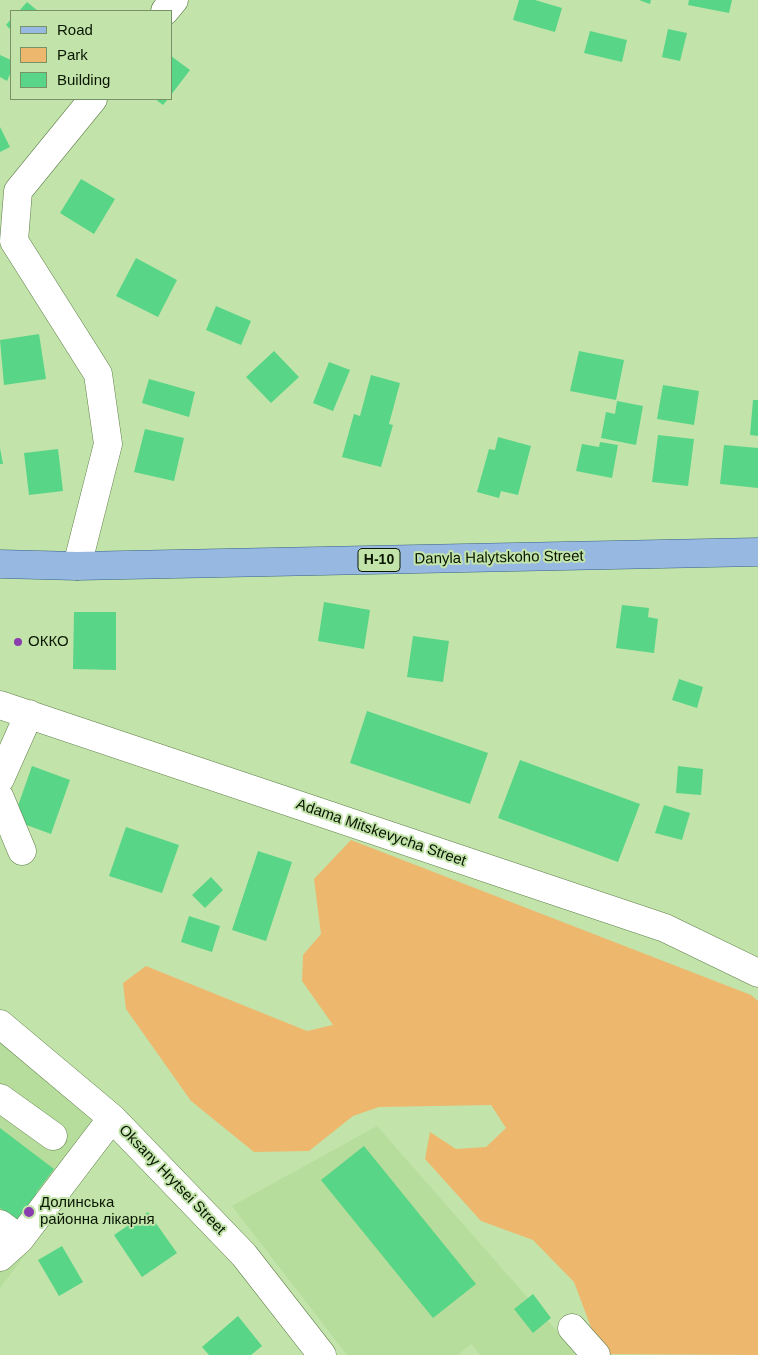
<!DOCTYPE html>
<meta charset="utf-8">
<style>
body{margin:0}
#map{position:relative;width:758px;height:1355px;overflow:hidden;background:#c2e4aa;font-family:Arial,sans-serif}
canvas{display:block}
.legend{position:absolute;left:10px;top:10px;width:162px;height:90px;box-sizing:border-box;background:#c2e4aa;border:1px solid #789267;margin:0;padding:6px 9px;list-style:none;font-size:15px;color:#0a1602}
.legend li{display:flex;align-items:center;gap:10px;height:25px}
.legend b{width:25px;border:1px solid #789267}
</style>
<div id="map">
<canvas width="758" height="1355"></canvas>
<ul class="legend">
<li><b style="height:6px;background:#97b9e1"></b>Road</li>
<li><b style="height:14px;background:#eeb76e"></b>Park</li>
<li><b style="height:14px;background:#58d586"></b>Building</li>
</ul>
</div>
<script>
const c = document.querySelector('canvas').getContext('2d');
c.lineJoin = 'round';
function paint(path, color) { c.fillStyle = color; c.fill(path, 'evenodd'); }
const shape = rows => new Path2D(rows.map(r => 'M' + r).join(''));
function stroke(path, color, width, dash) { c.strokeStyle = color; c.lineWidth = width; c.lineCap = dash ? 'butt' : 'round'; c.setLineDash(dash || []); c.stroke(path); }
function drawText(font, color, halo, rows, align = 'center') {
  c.font = font + ' Arial,sans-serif'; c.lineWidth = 4; c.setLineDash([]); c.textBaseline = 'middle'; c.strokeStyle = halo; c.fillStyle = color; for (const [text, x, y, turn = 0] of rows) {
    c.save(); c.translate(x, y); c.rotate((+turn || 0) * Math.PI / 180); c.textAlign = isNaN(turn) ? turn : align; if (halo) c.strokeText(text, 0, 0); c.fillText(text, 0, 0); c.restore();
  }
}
const built = shape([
 [0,1040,116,1135,0,1288],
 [377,1126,578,1355,480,1355,471,1344,458,1355,347,1355,232,1206]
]);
const green = shape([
 [351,840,751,995,758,1001,758,1355,601,1354,574,1282,533,1240,481,1221,425,1159,430,1132,456,1149,486,1147,506,1128,491,1105,379,1107,353,1116,309,1151,254,1152,191,1101,126,1009,123,983,146,966,307,1031,333,1025,302,981,303,955,321,934,314,879]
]);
const building = shape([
 [519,0,535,0,562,8,555,32,513,20],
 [639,0,651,0,650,4],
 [689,0,732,0,729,13,688,5],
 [27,2,38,11,19,11],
 [11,19,11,30,6,25],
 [668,29,687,33,680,61,662,57],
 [590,31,627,40,622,62,584,53],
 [0,55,11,60,11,72,7,81,0,77],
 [171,56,190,70,171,95],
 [155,99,168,99,163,105],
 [0,127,10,147,0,152],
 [81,179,115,199,94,234,60,213],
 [136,258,177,280,158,317,116,296],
 [216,306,251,321,241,345,206,330],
 [39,334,46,379,4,385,0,340],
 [274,351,299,377,271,403,246,377],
 [579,351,624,360,616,400,570,391],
 [329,362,350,370,333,411,313,403],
 [371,375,400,383,389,424,393,425,381,467,342,457,354,414,360,416],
 [149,379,195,392,189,417,142,403],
 [663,385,699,391,694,425,657,419],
 [753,400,758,400,758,436,750,435],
 [617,401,643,406,636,445,601,438,606,412,615,414],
 [145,429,184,438,174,481,134,472],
 [658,435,694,439,688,486,652,482],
 [498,437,531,446,518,495,501,491,499,498,477,492,489,449,495,450],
 [600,442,618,445,612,478,576,471,582,444,599,447],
 [724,445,758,448,758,488,720,484],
 [0,448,3,464,0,464],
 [58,449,63,491,29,495,24,453],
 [324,602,370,610,364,649,318,641],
 [622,605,649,608,648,617,658,619,654,653,616,648],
 [74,612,116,612,116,670,73,669],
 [413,636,449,641,443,682,407,677],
 [679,679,703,687,697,708,672,700],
 [367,711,488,753,470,804,350,763],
 [520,760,640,804,618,862,498,818],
 [32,766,70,780,51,834,13,820],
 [678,766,703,769,701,795,676,793],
 [664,805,690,813,682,840,655,833],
 [126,827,179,845,162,893,109,876],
 [258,851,292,862,266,941,232,930],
 [211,877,223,890,205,908,192,895],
 [189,916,220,926,212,952,181,942],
 [0,1128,54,1169,36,1193,45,1201,25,1227,0,1208],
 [364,1146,476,1284,433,1318,321,1180],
 [148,1212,177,1253,142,1277,114,1235],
 [62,1246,83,1282,59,1296,38,1260],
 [533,1294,551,1318,533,1333,514,1309],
 [238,1316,262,1346,251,1355,209,1355,202,1347]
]);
const minor = shape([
 [165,11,174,0],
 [77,566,108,444,98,374,14,241,18,191,93,99],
 [0,705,665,928,758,973],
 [0,779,29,714],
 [0,798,22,851],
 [0,1024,112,1118,244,1255,322,1355],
 [0,1098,53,1136],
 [0,1224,20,1239],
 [0,1257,20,1239,112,1118],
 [572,1328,596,1355]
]);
const major = shape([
 [0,564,77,566,758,552]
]);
const markers = [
 [18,642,5,"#893dae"],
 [29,1212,6,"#893dae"]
];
const shields = [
 [379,560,42]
];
const shieldNames = [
 ["Н-10",379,560]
];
const streetNames = [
 ["Danyla Halytskoho Street",499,558,-1],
 ["Adama Mitskevycha Street",381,833,19],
 ["Oksany Hrytsei Street",172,1180,46]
];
const poiNames = [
 ["ОККО",28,642],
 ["Долинська",40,1203],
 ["районна лікарня",40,1220]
];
paint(built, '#b6dd9b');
paint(green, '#eeb76e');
paint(building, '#58d586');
stroke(minor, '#5e7d47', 29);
stroke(major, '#386286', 29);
stroke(minor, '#fff', 28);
stroke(major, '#97b9e1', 28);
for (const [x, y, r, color] of markers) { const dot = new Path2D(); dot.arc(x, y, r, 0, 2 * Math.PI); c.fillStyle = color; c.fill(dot); stroke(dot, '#c2e4aa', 2); }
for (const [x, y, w] of shields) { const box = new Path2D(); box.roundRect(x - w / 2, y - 11.5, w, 23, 4); c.fillStyle = '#c2e4aa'; c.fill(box); stroke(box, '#0a1602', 1); }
drawText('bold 14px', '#0a1602', null, shieldNames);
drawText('15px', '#0a1602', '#c2e4aa', streetNames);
drawText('15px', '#0a1602', '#c2e4aa', poiNames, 'left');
</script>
